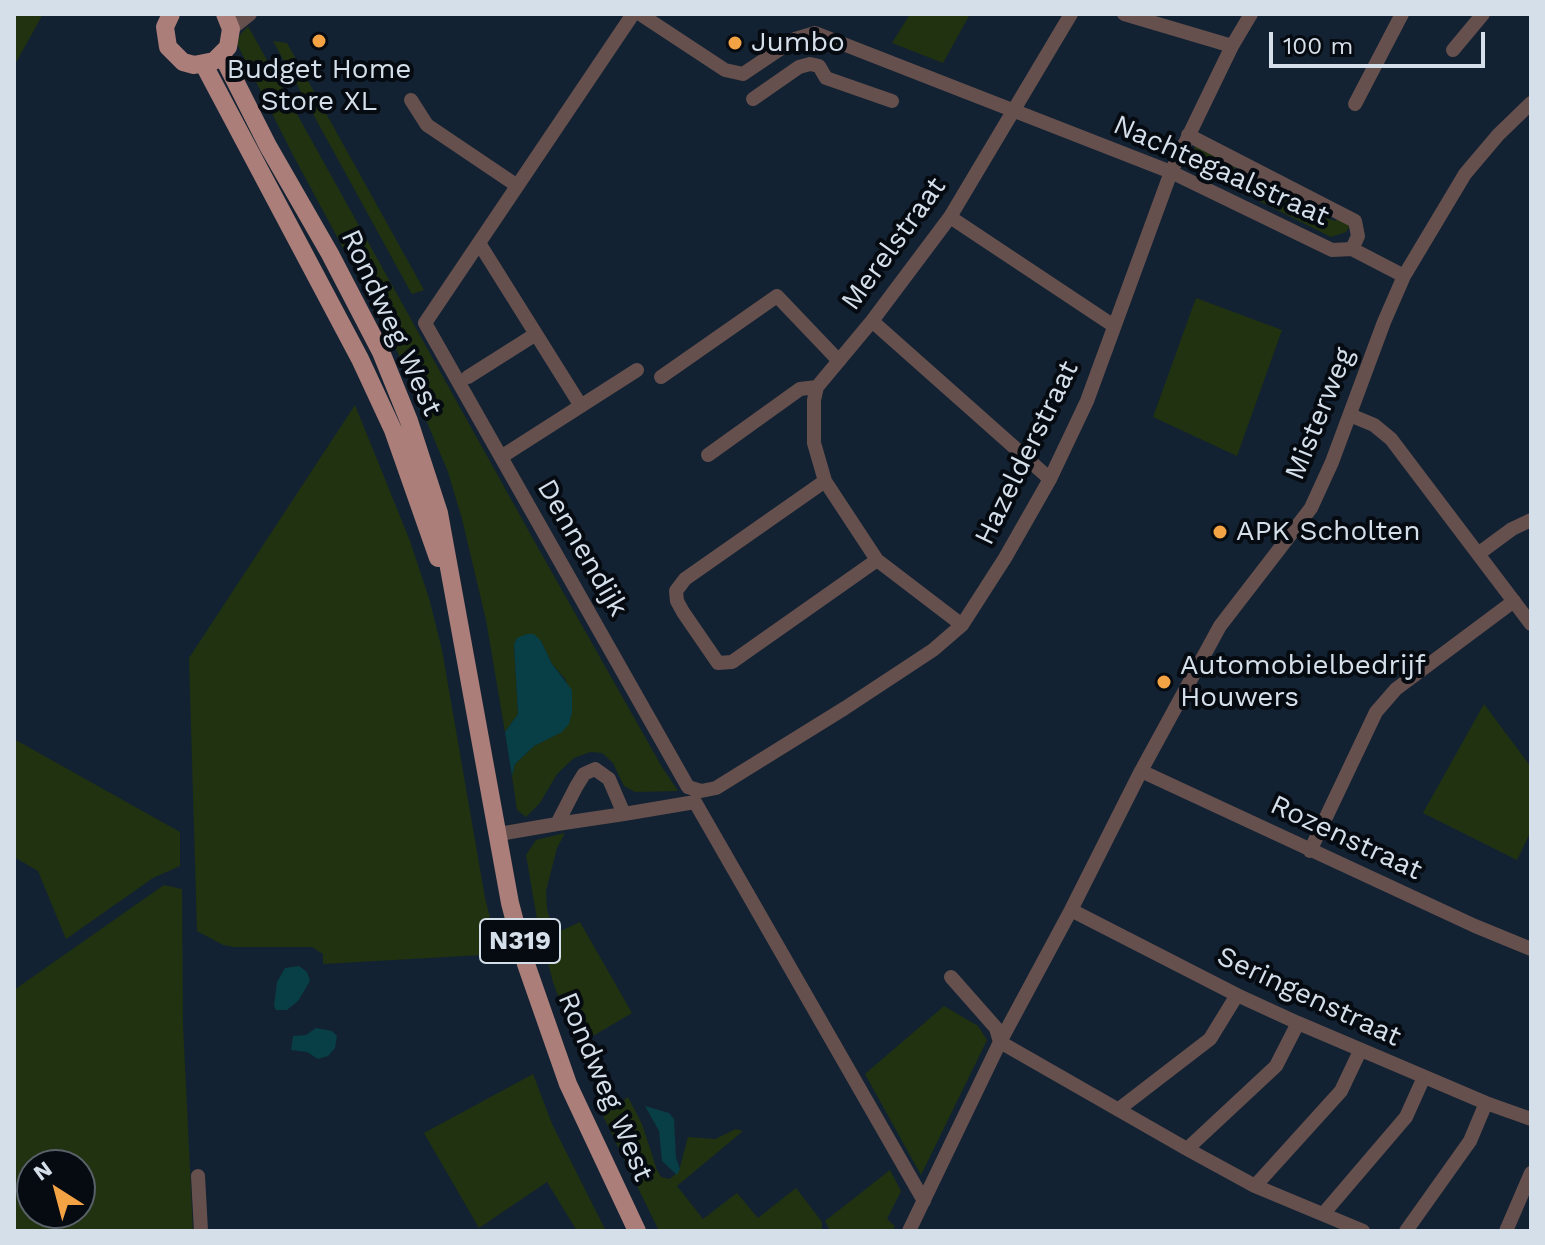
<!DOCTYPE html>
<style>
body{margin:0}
#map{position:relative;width:1545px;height:1245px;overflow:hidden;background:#132232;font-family:"Work Sans",sans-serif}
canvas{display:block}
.frame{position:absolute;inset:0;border:16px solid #d5dfea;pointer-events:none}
.north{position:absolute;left:16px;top:1149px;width:80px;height:80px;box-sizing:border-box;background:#060b12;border:2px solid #596068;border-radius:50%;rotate:324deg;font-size:22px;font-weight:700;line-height:32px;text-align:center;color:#d5dfea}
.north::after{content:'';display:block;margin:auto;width:28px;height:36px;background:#f4a344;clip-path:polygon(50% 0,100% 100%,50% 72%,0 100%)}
.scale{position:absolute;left:1269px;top:32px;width:216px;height:36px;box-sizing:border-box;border:4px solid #d5dfea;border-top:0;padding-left:10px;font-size:24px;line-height:28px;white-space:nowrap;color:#d5dfea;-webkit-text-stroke:6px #060b12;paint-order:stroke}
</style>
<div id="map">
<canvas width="1545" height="1245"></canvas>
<div class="frame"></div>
<div class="north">N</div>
<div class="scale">100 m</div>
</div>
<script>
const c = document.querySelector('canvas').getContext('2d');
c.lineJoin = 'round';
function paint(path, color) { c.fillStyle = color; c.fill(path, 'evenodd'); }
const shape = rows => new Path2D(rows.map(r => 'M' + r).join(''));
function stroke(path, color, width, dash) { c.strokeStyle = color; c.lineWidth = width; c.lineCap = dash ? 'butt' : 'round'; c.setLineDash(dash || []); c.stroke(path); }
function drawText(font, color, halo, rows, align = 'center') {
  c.font = font + ' "Work Sans",sans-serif'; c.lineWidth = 8; c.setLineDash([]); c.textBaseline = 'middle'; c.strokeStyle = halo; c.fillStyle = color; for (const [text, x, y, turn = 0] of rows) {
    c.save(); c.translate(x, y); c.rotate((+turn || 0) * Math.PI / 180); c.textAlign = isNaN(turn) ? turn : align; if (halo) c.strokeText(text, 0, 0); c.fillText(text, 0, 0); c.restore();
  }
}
const green = shape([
 [14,14,43,14,14,66],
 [910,14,970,14,943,63,892,43],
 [248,26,537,546,662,767,678,791,635,792,624,786,613,763,602,753,590,752,574,758,557,774,540,803,526,817,517,810,512,776,515,764,534,746,561,732,566,680,552,664,541,641,517,638,514,645,518,714,505,732,486,620,462,519,448,472,392,339,293,155,237,44,240,35],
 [273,41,287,43,424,290,412,294,409,289],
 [1197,143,1233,161,1235,170,1270,189,1280,186,1297,196,1301,205,1334,221,1340,218,1351,224,1346,232,1331,237,1193,168,1188,163],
 [1196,298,1282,330,1237,456,1153,417],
 [355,405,410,541,429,598,442,650,485,898,499,954,323,964,323,954,312,947,234,947,223,945,197,931,189,658],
 [1484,704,1531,767,1531,831,1517,860,1423,813],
 [14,739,180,832,180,866,153,878,66,939,38,871,14,857],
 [565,833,557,848,546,891,547,909,554,934,580,922,632,1013,576,1046,553,982,538,925,526,855,536,840],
 [164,885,182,889,183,1025,193,1231,14,1231,14,990],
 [32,1165,80,1165,80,1213,32,1213],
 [944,1006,978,1026,987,1040,921,1175,865,1074],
 [533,1074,552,1124,606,1231,577,1231,547,1182,479,1228,424,1133],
 [628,1097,642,1124,657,1170,661,1177,670,1179,679,1171,688,1137,715,1139,736,1129,743,1131,677,1186,703,1219,737,1193,758,1218,796,1188,822,1222,822,1230,659,1231,603,1116],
 [890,1170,901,1191,887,1219,895,1226,893,1231,830,1231,825,1221]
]);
const water = shape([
 [527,634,534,634,541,641,552,664,572,690,572,712,569,724,562,732,534,746,515,764,512,776,505,732,518,714,514,644,517,638],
 [299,966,307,972,310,981,298,1001,287,1010,276,1010,274,1006,277,982,285,968],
 [316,1028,332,1031,337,1036,335,1048,328,1056,318,1059,307,1052,291,1050,293,1036,306,1035],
 [645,1106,669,1113,674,1119,676,1158,680,1169,677,1175,662,1161,659,1131]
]);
const minor = shape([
 [633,14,425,323,688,787,701,791,716,788,845,708,933,650,962,625,1005,558,1050,479,1087,401,1171,172,1232,46,1251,14],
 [640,14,725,70,743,74,795,39,815,33,1171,172,1332,250,1352,249,1404,276],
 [1124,14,1232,46],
 [231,29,250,14],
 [1453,50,1483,14],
 [753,99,799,67,810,64,819,66,826,78,892,101],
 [411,100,427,125,516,185],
 [1355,104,1402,14],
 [1188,135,1355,221,1358,236,1352,249],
 [950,217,1114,326],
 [479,243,581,406],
 [872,321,1050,479],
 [468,377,536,334],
 [661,377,777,296,839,361],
 [817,387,814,400,814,443,825,481,877,560,962,625],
 [1350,415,1374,425,1391,439,1531,624],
 [708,455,800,389,817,387,872,321,950,217,1071,14],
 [501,457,637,370],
 [825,481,685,579,676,591,677,601,683,612,718,663,732,662,877,560],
 [1478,554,1512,529,1531,520],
 [1141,771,1475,926,1531,949],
 [624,814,609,779,595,769,584,774,576,787,557,824,624,814,695,802,924,1201],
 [499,834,557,824],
 [1310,851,1376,712,1396,689,1514,601],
 [1071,910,1237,995,1298,1023,1486,1103,1531,1119],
 [951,977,996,1028,1000,1042,1187,1149,1255,1186,1363,1231],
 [1119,1109,1210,1039,1237,995],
 [1187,1149,1276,1066,1298,1023],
 [198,1176,201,1231],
 [1255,1186,1341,1091,1360,1051],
 [1324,1213,1406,1117,1424,1077],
 [909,1231,1000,1042,1071,910,1141,771,1220,626,1311,508,1332,462,1384,322,1404,276,1465,174,1498,135,1531,103],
 [1406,1231,1470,1141,1486,1103],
 [1506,1231,1531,1173]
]);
const major = shape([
 [171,14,165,27,168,47,183,62,194,65,214,61,228,47,231,29,225,14],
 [222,55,268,146,330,254,381,352,409,421,439,513,510,903,526,964,568,1084,637,1231],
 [204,65,360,359,393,430,438,558]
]);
const markers = [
 [319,41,8,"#f4a344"],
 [735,43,8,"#f4a344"],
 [1220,532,8,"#f4a344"],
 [1164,682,8,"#f4a344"]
];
const shields = [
 [520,941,80]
];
const shieldNames = [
 ["N319",520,941]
];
const poiNames = [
 ["Jumbo",751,43],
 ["Budget Home",319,70,"center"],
 ["Store XL",319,102,"center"],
 ["APK Scholten",1236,532],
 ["Automobielbedrijf",1180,666],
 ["Houwers",1180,698]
];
const streetNames = [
 ["Nachtegaalstraat",1221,171,24],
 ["Merelstraat",894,244,-54],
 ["Rondweg West",391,323,65],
 ["Misterweg",1320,414,-68],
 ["Hazelderstraat",1027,453,-64],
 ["Dennendijk",582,548,60],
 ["Rozenstraat",1346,838,25],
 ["Seringenstraat",1309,997,25],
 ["Rondweg West",605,1087,67]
];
paint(green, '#203210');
paint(water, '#083e45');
stroke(minor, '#66504e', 14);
stroke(major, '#ab7e79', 18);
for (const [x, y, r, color] of markers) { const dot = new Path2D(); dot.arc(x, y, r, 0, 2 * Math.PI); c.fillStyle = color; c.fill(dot); stroke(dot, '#060b12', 3); }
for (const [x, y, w] of shields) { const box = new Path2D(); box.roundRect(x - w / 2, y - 22, w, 44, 6); c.fillStyle = '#060b12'; c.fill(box); stroke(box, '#d5dfea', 2); }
drawText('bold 26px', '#d5dfea', null, shieldNames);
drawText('28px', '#d5dfea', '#060b12', poiNames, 'left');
drawText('28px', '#d5dfea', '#060b12', streetNames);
</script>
